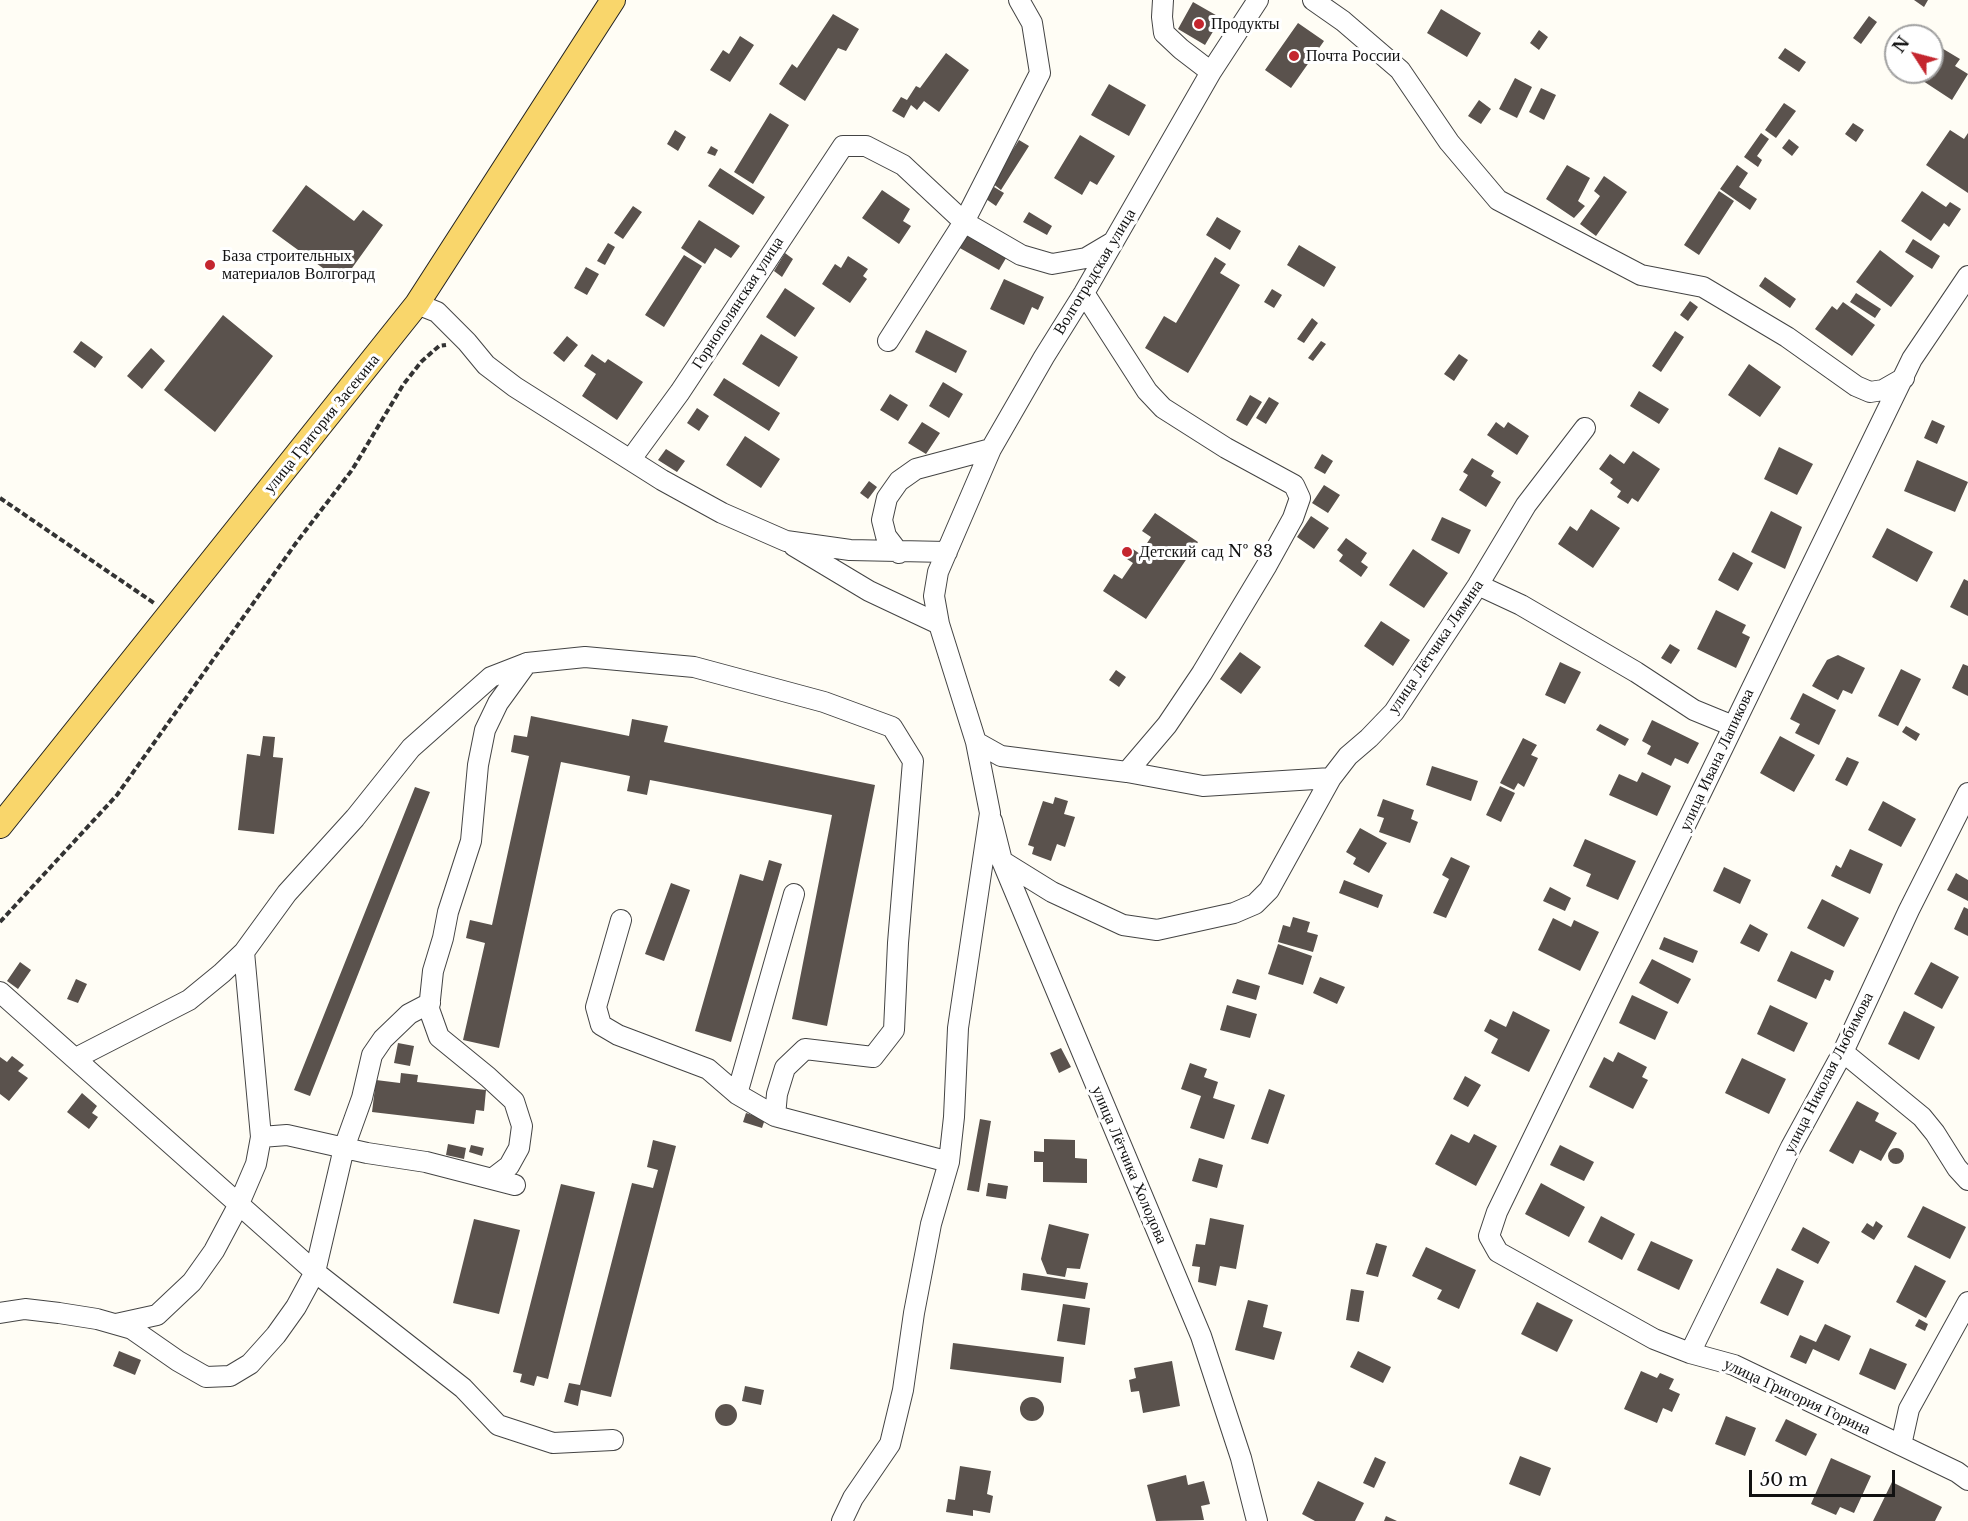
<!DOCTYPE html>
<meta charset="utf-8">
<style>
body{margin:0}
#map{position:relative;width:1968px;height:1521px;overflow:hidden;background:#fffdf5;font-family:"Libre Baskerville",serif}
canvas{display:block}
.north{position:absolute;left:1884px;top:24px;width:60px;height:60px;box-sizing:border-box;background:#fff;border:2px solid #a0a0a0;border-radius:50%;rotate:306deg;font-size:16px;font-weight:700;line-height:24px;text-align:center;color:#111}
.north::after{content:'';display:block;margin:auto;width:21px;height:27px;background:#c4262e;clip-path:polygon(50% 0,100% 100%,50% 72%,0 100%)}
.scale{position:absolute;left:1749px;top:1470px;width:146px;height:27px;box-sizing:border-box;border:3px solid #111;border-top:0;padding-left:8px;font-size:18px;line-height:21px;white-space:nowrap;color:#111;-webkit-text-stroke:4px #fff;paint-order:stroke}
</style>
<div id="map">
<canvas width="1968" height="1521"></canvas>
<div class="north">N</div>
<div class="scale">50 m</div>
</div>
<script>
const c = document.querySelector('canvas').getContext('2d');
c.lineJoin = 'round';
function paint(path, color) { c.fillStyle = color; c.fill(path, 'evenodd'); }
const shape = rows => new Path2D(rows.map(r => 'M' + r).join(''));
function stroke(path, color, width, dash) { c.strokeStyle = color; c.lineWidth = width; c.lineCap = dash ? 'butt' : 'round'; c.setLineDash(dash || []); c.stroke(path); }
function drawText(font, color, halo, rows, align = 'center') {
  c.font = font + ' "Libre Baskerville",serif'; c.lineWidth = 6; c.setLineDash([]); c.textBaseline = 'middle'; c.strokeStyle = halo; c.fillStyle = color; for (const [text, x, y, turn = 0] of rows) {
    c.save(); c.translate(x, y); c.rotate((+turn || 0) * Math.PI / 180); c.textAlign = isNaN(turn) ? turn : align; if (halo) c.strokeText(text, 0, 0); c.fillText(text, 0, 0); c.restore();
  }
}
const building = shape([
 [1914,0,1928,0,1924,7],
 [1193,2,1221,18,1205,45,1178,29],
 [1441,9,1481,33,1467,57,1427,33],
 [833,14,859,29,846,51,838,48,805,101,779,84,792,64,797,68],
 [1869,16,1877,22,1861,44,1853,38],
 [1298,23,1324,41,1291,88,1265,70],
 [1539,30,1548,37,1539,50,1530,43],
 [740,36,754,45,730,82,710,70,723,50,729,54],
 [1940,47,1960,59,1955,66,1968,74,1952,100,1920,79,1924,72,1932,72,1932,60],
 [1785,48,1806,62,1799,72,1778,58],
 [946,53,969,70,939,112,924,101,917,110,911,105,904,118,892,111,901,97,907,100,916,86,920,88],
 [1515,78,1532,87,1517,118,1499,109],
 [1109,84,1146,105,1129,136,1091,115],
 [1541,88,1556,95,1544,120,1529,112],
 [1479,100,1491,109,1481,124,1468,116],
 [1784,103,1796,111,1776,138,1765,130],
 [770,113,789,125,753,184,734,172],
 [1853,123,1864,130,1856,142,1845,134],
 [675,130,686,137,678,151,667,144],
 [1950,130,1964,139,1968,133,1968,193,1926,165],
 [1761,133,1769,139,1757,156,1762,160,1758,167,1744,157],
 [1080,135,1115,156,1097,185,1090,181,1082,195,1054,178],
 [1789,139,1799,147,1792,156,1782,148],
 [1019,140,1029,146,1001,190,992,183],
 [711,146,718,150,715,156,707,153],
 [1567,165,1590,178,1578,201,1585,206,1574,218,1546,199],
 [1737,165,1748,173,1739,187,1757,199,1750,210,1720,189],
 [720,168,765,197,753,215,708,186],
 [1604,176,1627,192,1596,236,1580,224,1600,196,1594,191],
 [306,185,354,221,363,210,383,225,342,282,272,231],
 [994,187,1004,193,996,206,986,199],
 [882,190,910,209,903,221,911,226,899,244,862,218],
 [1719,191,1734,201,1699,255,1684,245],
 [1922,191,1946,207,1950,202,1961,209,1949,227,1944,223,1931,241,1901,221],
 [633,206,642,212,623,239,614,233],
 [1029,212,1052,226,1047,235,1023,222],
 [1217,217,1241,231,1230,250,1206,235],
 [699,220,740,246,731,258,715,248,705,264,681,248],
 [968,230,1009,253,999,270,958,247],
 [1913,239,1940,256,1932,269,1905,252],
 [608,243,615,247,605,265,597,261],
 [1299,245,1336,267,1324,287,1287,265],
 [1880,250,1914,276,1891,307,1856,282],
 [785,253,793,259,782,277,774,271],
 [684,255,702,266,664,327,645,315],
 [848,256,868,269,863,276,867,279,850,303,822,284,835,264,841,268],
 [1215,257,1226,264,1220,273,1240,285,1188,373,1145,348,1164,316,1176,323],
 [586,267,599,274,587,295,574,288],
 [1765,277,1796,299,1790,308,1759,286],
 [1004,279,1044,297,1038,310,1032,307,1024,325,990,309],
 [785,288,815,308,795,337,766,317],
 [1272,289,1282,295,1274,308,1264,302],
 [1856,293,1881,309,1875,318,1850,302],
 [1690,301,1698,307,1688,321,1680,315],
 [1843,302,1875,325,1852,356,1815,329,1832,306,1837,310],
 [223,315,273,356,215,432,164,390],
 [1312,318,1318,323,1304,343,1297,339],
 [926,330,967,351,956,373,915,352],
 [1675,331,1684,337,1661,372,1652,366],
 [761,334,798,357,779,387,742,364],
 [567,336,578,345,564,362,553,353],
 [81,341,103,357,95,368,73,352],
 [1321,341,1326,344,1313,361,1308,358],
 [151,348,165,361,142,389,127,376],
 [592,354,605,363,608,359,643,382,617,420,582,396,596,374,584,366],
 [1459,354,1468,360,1454,381,1444,374],
 [1749,364,1781,387,1760,417,1728,395],
 [724,378,780,413,769,431,713,395],
 [943,382,963,394,949,418,929,406],
 [1639,391,1669,409,1659,424,1630,406],
 [890,394,908,405,898,421,880,410],
 [1250,395,1262,402,1247,426,1236,420],
 [1269,397,1279,403,1266,424,1256,418],
 [697,408,709,416,699,431,687,423],
 [1932,420,1945,426,1937,444,1924,438],
 [922,422,940,433,926,454,908,443],
 [1496,422,1504,428,1508,422,1529,436,1517,455,1487,435],
 [745,436,780,459,761,488,726,465],
 [1779,447,1813,464,1797,495,1764,479],
 [666,449,685,461,677,472,658,460],
 [1633,451,1660,469,1638,502,1632,498,1628,504,1617,497,1621,491,1610,483,1613,479,1599,469,1610,454,1624,464],
 [1322,454,1333,461,1325,474,1314,468],
 [1472,458,1494,471,1491,476,1501,482,1486,507,1459,490,1468,475,1463,472],
 [1917,460,1968,482,1955,512,1904,491],
 [869,481,877,487,868,499,860,493],
 [1324,485,1340,495,1328,513,1312,503],
 [1591,509,1620,528,1593,568,1558,544,1570,526,1577,531],
 [1771,511,1802,527,1785,569,1751,552],
 [1155,513,1198,542,1146,619,1103,591,1114,574,1122,579,1133,563,1124,557,1130,547,1140,554,1151,537,1142,531],
 [1311,516,1329,528,1314,549,1297,537],
 [1442,517,1471,530,1459,554,1431,540],
 [1887,528,1933,552,1917,582,1872,557],
 [1346,538,1367,553,1361,562,1368,567,1361,577,1339,561,1343,555,1337,550],
 [1413,549,1448,573,1424,608,1389,585],
 [1733,552,1753,563,1738,591,1718,580],
 [1964,579,1968,581,1968,616,1950,607],
 [1716,610,1746,625,1742,633,1750,637,1736,668,1697,649],
 [1381,621,1410,640,1393,666,1364,646],
 [1670,644,1680,650,1671,664,1661,658],
 [1240,652,1261,667,1241,694,1220,679],
 [1838,655,1865,668,1852,694,1843,690,1838,700,1812,686,1827,660],
 [1560,662,1581,672,1565,704,1545,695],
 [1963,664,1968,666,1968,696,1952,688],
 [1901,669,1921,679,1898,726,1878,716],
 [1116,670,1126,677,1119,687,1109,680],
 [1803,693,1836,710,1819,745,1795,733,1800,724,1790,719],
 [531,716,629,736,632,719,668,726,664,742,875,785,827,1026,792,1019,832,815,650,780,647,795,627,791,630,776,561,762,499,1048,463,1040,485,943,466,938,470,920,492,925,529,756,511,752,514,735,527,737],
 [1652,720,1699,743,1688,764,1675,758,1671,766,1647,754,1651,746,1642,741],
 [1600,724,1629,739,1625,746,1596,730],
 [1906,726,1920,734,1916,741,1902,732],
 [263,736,275,737,273,757,283,758,274,834,238,830,247,754,260,756],
 [1780,736,1815,755,1794,792,1760,773],
 [1523,738,1537,745,1531,755,1538,758,1524,787,1518,783,1514,790,1500,783],
 [1847,757,1859,762,1847,786,1835,780],
 [1432,766,1478,781,1471,801,1426,785],
 [1642,772,1671,786,1657,816,1609,795,1619,774,1637,782],
 [1500,786,1515,793,1501,822,1486,815],
 [415,787,430,792,310,1096,294,1090],
 [1055,797,1068,801,1064,814,1075,817,1065,847,1057,844,1051,861,1032,854,1034,847,1028,845,1043,801,1053,804],
 [1383,799,1414,810,1411,819,1418,822,1410,843,1379,832,1384,818,1377,816],
 [1883,801,1916,819,1901,847,1868,830],
 [1360,828,1387,843,1369,873,1353,864,1356,858,1346,852],
 [1585,839,1636,861,1618,900,1586,886,1591,874,1573,866],
 [1850,849,1883,864,1870,894,1831,876,1836,865,1841,868],
 [1451,857,1470,866,1446,918,1433,913,1449,879,1442,875],
 [769,860,782,864,731,1042,695,1031,740,874,763,881],
 [1724,867,1751,880,1740,904,1713,891],
 [1956,873,1968,880,1968,901,1947,890],
 [1344,880,1383,895,1378,908,1339,893],
 [671,883,690,890,664,961,645,954],
 [1550,887,1571,898,1565,911,1543,901],
 [1822,899,1859,918,1844,947,1807,928],
 [1964,907,1968,909,1968,936,1954,929],
 [1293,917,1310,922,1307,932,1318,935,1313,952,1278,942,1283,925,1290,927],
 [1553,918,1571,927,1574,920,1599,932,1580,971,1538,950],
 [1750,924,1768,934,1759,952,1740,943],
 [1664,937,1698,951,1693,963,1659,949],
 [1278,944,1312,956,1303,985,1268,974],
 [1791,951,1834,971,1830,981,1825,979,1816,999,1777,981],
 [1652,959,1691,979,1678,1004,1639,983],
 [20,962,31,970,18,989,7,981],
 [1931,962,1959,977,1942,1009,1914,994],
 [1320,977,1345,987,1337,1004,1313,993],
 [76,979,87,984,78,1003,67,999],
 [1237,979,1260,986,1256,1000,1232,993],
 [1632,995,1668,1012,1655,1040,1619,1023],
 [1227,1005,1257,1014,1250,1038,1220,1030],
 [1770,1005,1808,1023,1794,1052,1757,1034],
 [1513,1011,1550,1030,1529,1072,1491,1053,1498,1039,1484,1031,1490,1019,1506,1027],
 [1904,1011,1935,1027,1919,1060,1888,1044],
 [398,1043,414,1046,410,1066,394,1063],
 [1061,1048,1071,1067,1059,1073,1050,1053],
 [1618,1052,1647,1067,1642,1077,1648,1080,1633,1109,1589,1087,1604,1057,1613,1062],
 [12,1056,24,1065,18,1071,28,1078,9,1101,0,1094,0,1057,7,1062],
 [1742,1058,1786,1079,1769,1114,1725,1093],
 [1190,1063,1207,1069,1204,1077,1218,1082,1213,1098,1235,1105,1224,1139,1190,1128,1201,1096,1181,1089],
 [401,1073,418,1075,417,1082,486,1090,484,1111,476,1110,474,1124,372,1112,376,1080,400,1083],
 [1465,1076,1481,1085,1468,1107,1453,1099],
 [1269,1089,1285,1095,1268,1144,1251,1139],
 [82,1093,97,1106,92,1113,98,1117,89,1129,67,1112],
 [1857,1101,1879,1113,1875,1121,1897,1133,1881,1161,1860,1150,1853,1164,1829,1151],
 [746,1113,765,1119,762,1128,743,1122],
 [980,1119,991,1121,979,1192,967,1190],
 [1451,1134,1469,1143,1474,1134,1497,1146,1476,1186,1435,1164],
 [1044,1139,1075,1140,1075,1158,1087,1159,1087,1183,1043,1182,1043,1162,1034,1162,1034,1151,1044,1152],
 [653,1140,676,1146,611,1397,581,1390,578,1406,564,1402,569,1383,580,1385,632,1183,653,1188,658,1170,647,1167],
 [448,1144,466,1148,464,1159,446,1155],
 [471,1145,484,1148,482,1156,469,1152],
 [1560,1145,1594,1162,1584,1181,1550,1165],
 '1888 1156a8 8 0 1 1 16 0a8 8 0 1 1-16 0Z',
 [1199,1158,1223,1165,1217,1188,1192,1181],
 [988,1183,1008,1186,1006,1199,986,1196],
 [1541,1183,1585,1207,1569,1237,1525,1214],
 [561,1184,595,1192,548,1379,537,1376,534,1386,520,1382,522,1374,513,1372],
 [1923,1206,1966,1227,1950,1259,1907,1237],
 [1601,1216,1635,1234,1622,1260,1588,1242],
 [1210,1218,1244,1225,1236,1269,1220,1266,1216,1286,1198,1282,1200,1267,1192,1266,1196,1244,1205,1245],
 [474,1219,520,1230,499,1314,453,1303],
 [1876,1221,1883,1226,1874,1240,1861,1232,1867,1223,1873,1227],
 [1049,1224,1089,1234,1080,1269,1067,1268,1065,1277,1047,1274,1041,1259],
 [1803,1227,1830,1242,1818,1264,1791,1250],
 [1651,1241,1693,1260,1679,1290,1637,1270],
 [1376,1243,1387,1246,1378,1277,1366,1274],
 [1426,1247,1476,1270,1459,1309,1437,1299,1442,1290,1412,1276],
 [1915,1265,1946,1281,1926,1318,1896,1302],
 [1777,1268,1804,1281,1788,1316,1760,1303],
 [1023,1273,1088,1283,1085,1299,1021,1290],
 [1351,1289,1364,1291,1359,1322,1346,1320],
 [1248,1300,1268,1305,1263,1327,1282,1332,1274,1360,1235,1350],
 [1537,1302,1573,1320,1557,1352,1521,1334],
 [1063,1304,1090,1308,1085,1345,1057,1341],
 [1919,1319,1928,1324,1925,1331,1915,1326],
 [1825,1324,1851,1336,1839,1361,1813,1349,1806,1364,1790,1357,1800,1335,1816,1342],
 [953,1343,1064,1357,1061,1383,950,1369],
 [1870,1348,1907,1364,1895,1390,1859,1374],
 [119,1351,141,1360,135,1375,113,1366],
 [1358,1351,1391,1367,1383,1383,1350,1367],
 [1172,1361,1180,1406,1143,1413,1139,1391,1131,1392,1129,1380,1136,1378,1134,1368],
 [1641,1371,1657,1378,1660,1373,1674,1379,1669,1389,1680,1394,1672,1412,1663,1408,1657,1423,1624,1409],
 [745,1386,764,1390,761,1405,742,1401],
 '1020 1409a12 12 0 1 1 24 0a12 12 0 1 1-24 0Z',
 '715 1415a11 11 0 1 1 22 0a11 11 0 1 1-22 0Z',
 [1726,1416,1756,1428,1745,1456,1715,1444],
 [1786,1419,1817,1434,1806,1456,1775,1441],
 [1520,1456,1551,1468,1540,1496,1509,1484],
 [1375,1457,1386,1462,1374,1488,1363,1483],
 [1831,1458,1871,1476,1854,1513,1840,1507,1836,1515,1811,1504],
 [960,1466,991,1471,987,1494,993,1496,990,1513,973,1510,973,1516,946,1512,948,1499,955,1500],
 [1186,1475,1188,1485,1204,1481,1210,1504,1201,1506,1204,1520,1156,1521,1147,1485],
 [1318,1481,1364,1503,1355,1521,1315,1521,1302,1514],
 [1892,1482,1942,1507,1935,1521,1873,1521],
 [1386,1516,1397,1521,1384,1521]
]);
const path = shape([
 [0,498,154,603],
 [0,922,117,795,296,543,352,470,403,385,421,362,439,346,446,345]
]);
const minor = shape([
 [1019,0,1032,23,1040,73,964,222,1021,255,1052,264,1086,258,1113,242],
 [1163,0,1162,17,1164,33,1181,49,1211,72],
 [1313,0,1343,21,1400,70,1449,142,1498,200,1641,275,1703,287,1787,337,1856,386,1870,392,1883,390,1904,378],
 [1968,276,1912,359,1497,1212,1489,1236,1498,1252,1654,1339,1690,1353,1734,1365,1957,1472,1968,1480],
 [1084,293,1147,391,1163,408,1226,448,1294,485,1300,498,1293,518,1267,565,1202,673,1167,725,1127,772],
 [417,304,437,312,467,342,486,365,515,387,662,480,722,513,786,541,850,550,947,552],
 [631,459,680,392,843,146,866,146,903,165,964,222,888,341],
 [794,546,869,591,939,624],
 [899,553,886,536,882,520,887,498,899,481,916,469,991,449],
 [1478,585,1521,605,1636,672,1694,710,1733,726],
 [976,742,1001,756,1127,772,1203,786,1331,778],
 [992,821,1002,861,1201,1336,1241,1458,1257,1521],
 [1002,861,1052,892,1123,925,1157,930,1234,913,1255,904,1269,890,1331,778,1348,756,1369,738,1394,712,1478,585,1526,505,1585,428],
 [621,920,596,1007,601,1025,618,1035,708,1069,737,1094,775,1116],
 [0,992,315,1272,463,1388,498,1425,553,1443,613,1440],
 [1843,1052,1922,1117,1935,1133,1957,1168,1968,1180],
 [76,1058,189,1000,222,973,244,952,287,893,355,818,411,748,491,677,527,663,585,657,694,667,824,702,892,727,913,761,898,943,894,1030,873,1057,805,1049,785,1068,777,1094,775,1116,949,1162],
 [737,1094,794,894],
 [261,1137,287,1135,367,1153,426,1162,515,1185],
 [492,1179,509,1166,519,1148,522,1126,514,1101,488,1077,439,1037,429,1009,433,971,443,938,448,912,471,841,478,765,485,730,498,703,527,663],
 [0,1313,25,1309,59,1313,97,1319,132,1329,178,1361,206,1377,230,1376,250,1364,276,1335,296,1307,315,1272,344,1148,362,1098,372,1055,383,1039,409,1014,430,1003],
 [116,1324,157,1315,192,1282,214,1251,238,1206,256,1164,261,1137,244,952],
 [1690,1353,1791,1147,1843,1052,1909,910,1968,793],
 [1901,1445,1909,1409,1968,1302],
 [842,1521,853,1498,890,1444,903,1390,914,1313,931,1224,949,1162,954,1117,958,1028,990,813,976,742,939,624,934,596,938,572,991,449,1044,357,1084,293,1211,72,1258,0]
]);
const major = shape([
 [0,826,417,304,613,0]
]);
const markers = [
 [1199,24,6,"#c4262e"],
 [1294,56,6,"#c4262e"],
 [210,265,6,"#c4262e"],
 [1127,552,6,"#c4262e"]
];
const poiNames = [
 ["Продукты",1211,24],
 ["Почта России",1306,56],
 ["База строительных",222,256],
 ["материалов Волгоград",222,274],
 ["Детский сад № 83",1139,552]
];
const streetNames = [
 ["Волгоградская улица",1095,272,-59],
 ["Горнополянская улица",738,303,-57],
 ["улица Григория Засекина",322,424,-51],
 ["улица Лётчика Лямина",1436,647,-56],
 ["улица Ивана Лапикова",1717,760,-65],
 ["улица Николая Любимова",1829,1073,-63],
 ["улица Лётчика Холодова",1129,1165,67],
 ["улица Григория Горина",1797,1397,25]
];
paint(building, '#5a524d');
stroke(minor, '#444', 22);
stroke(major, '#222', 26);
stroke(path, '#333', 4, [6, 3]);
stroke(minor, '#fff', 20);
stroke(major, '#f9d66b', 24);
for (const [x, y, r, color] of markers) { const dot = new Path2D(); dot.arc(x, y, r, 0, 2 * Math.PI); c.fillStyle = color; c.fill(dot); stroke(dot, '#fff', 2); }
drawText('16px', '#111', '#fff', poiNames, 'left');
drawText('16px', '#111', '#fff', streetNames);
</script>
